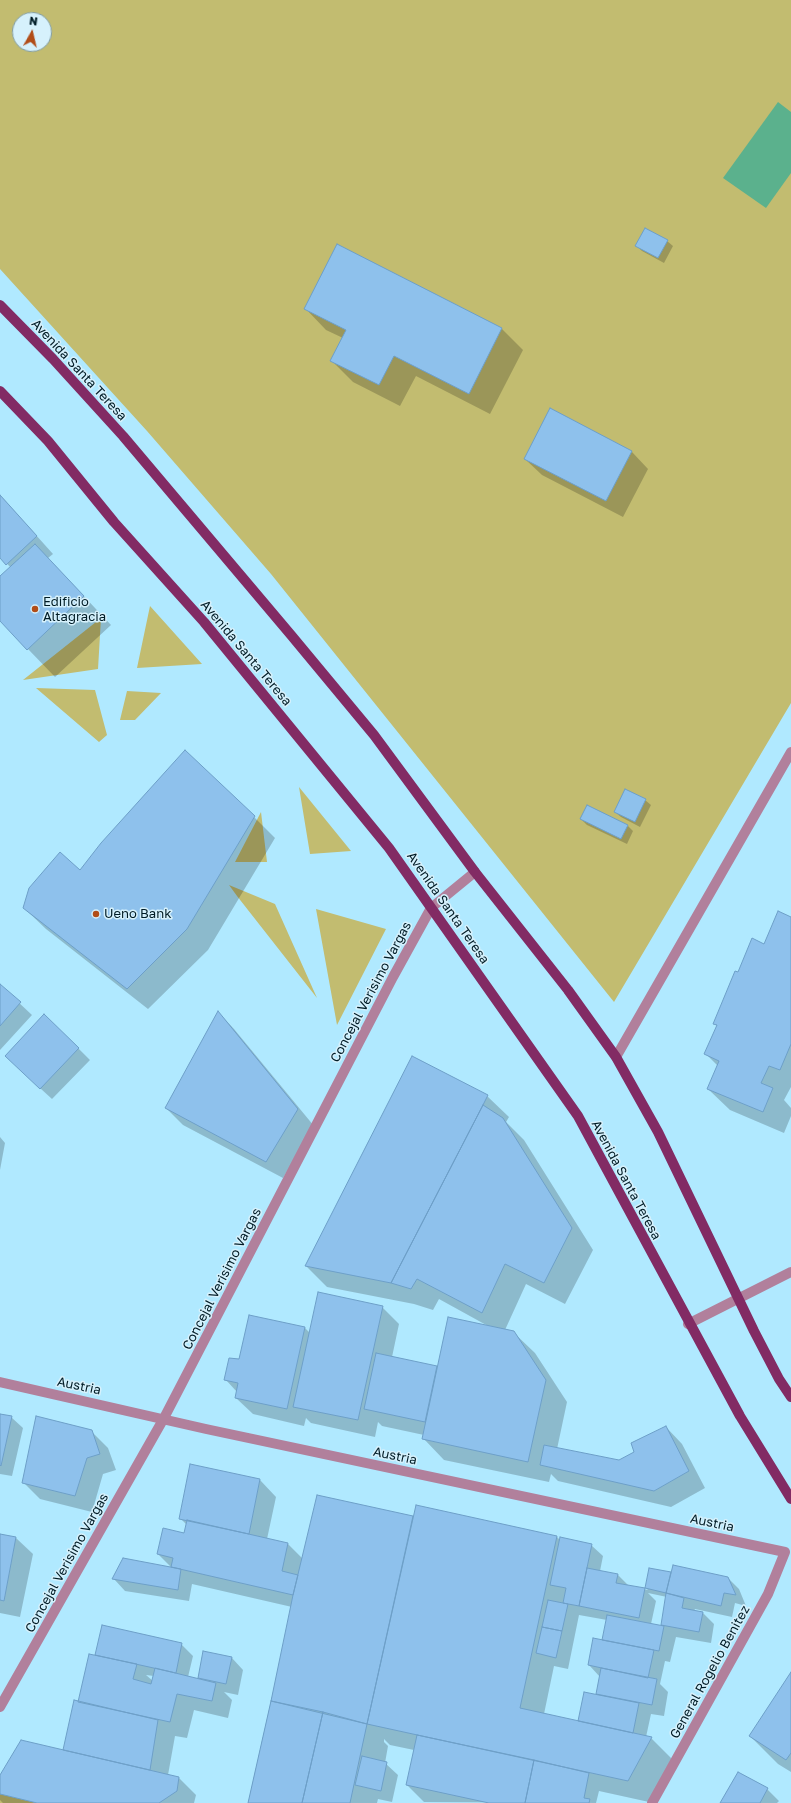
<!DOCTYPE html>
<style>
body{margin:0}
#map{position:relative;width:791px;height:1803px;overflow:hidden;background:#b0e9ff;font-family:"Golos Text",sans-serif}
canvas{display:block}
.north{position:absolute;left:12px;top:12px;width:40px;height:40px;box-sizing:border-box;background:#d6f1fc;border:1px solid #809ca6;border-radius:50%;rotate:8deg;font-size:11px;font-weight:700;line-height:16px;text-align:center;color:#001c26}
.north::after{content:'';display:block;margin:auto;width:14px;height:18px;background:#b14d18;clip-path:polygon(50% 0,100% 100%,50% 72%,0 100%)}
</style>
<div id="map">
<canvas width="791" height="1803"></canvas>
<div class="north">N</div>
</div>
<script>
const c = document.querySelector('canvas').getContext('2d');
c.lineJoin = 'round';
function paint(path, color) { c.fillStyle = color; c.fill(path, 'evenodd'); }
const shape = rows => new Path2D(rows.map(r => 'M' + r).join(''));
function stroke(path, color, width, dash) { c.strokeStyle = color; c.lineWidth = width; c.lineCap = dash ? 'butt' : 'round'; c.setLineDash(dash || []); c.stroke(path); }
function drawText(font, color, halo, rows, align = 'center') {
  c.font = font + ' "Golos Text",sans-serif'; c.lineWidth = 3; c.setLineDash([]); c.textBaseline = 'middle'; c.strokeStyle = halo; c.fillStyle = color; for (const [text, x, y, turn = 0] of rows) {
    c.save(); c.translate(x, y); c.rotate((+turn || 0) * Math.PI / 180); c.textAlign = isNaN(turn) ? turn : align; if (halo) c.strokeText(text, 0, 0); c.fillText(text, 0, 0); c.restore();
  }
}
const green = shape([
 [0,0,791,0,791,703,614,1002,271,574,147,431,0,269],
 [20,20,44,20,44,44,20,44],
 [150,606,202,664,137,668],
 [101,618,98,669,23,680],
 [36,688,95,690,107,735,99,742],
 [127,691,161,693,135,720,120,720],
 [299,787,351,851,310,854],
 [261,812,267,862,235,862],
 [229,885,275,904,317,998,237,896],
 [316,909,386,929,337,1025],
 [0,1794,37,1803,0,1803]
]);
const water = shape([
 [778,102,791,112,791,173,766,208,723,178]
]);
const shadow = shape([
 [667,241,673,246,664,263,642,251,637,246],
 [305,308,502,329,523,350,490,414,416,376,400,406,353,382,331,360,343,338,326,330],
 [632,452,648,469,623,517,542,475,525,459],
 [0,495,53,554,48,558,111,625,55,677,0,620,0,577,11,568,0,556],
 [645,800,651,805,640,827,621,817,615,812],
 [587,806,628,826,633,831,627,844,587,825,581,819],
 [254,817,275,838,208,950,148,1009,46,929,24,908,80,871],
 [791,918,791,1087,784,1100,791,1108,791,1116,784,1133,730,1110,708,1089,718,1066,706,1054,717,1026,714,1023,738,973],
 [0,985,32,1015,0,1050],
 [218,1012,234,1029,314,1126,283,1178,183,1125,166,1108],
 [78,1048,90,1060,52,1099,17,1067],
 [487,1096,509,1117,506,1122,524,1140,593,1250,565,1304,526,1284,505,1330,513,1332,535,1353,567,1402,557,1449,619,1461,636,1453,666,1427,682,1444,705,1488,671,1507,558,1481,551,1474,549,1482,444,1460,423,1438,424,1435,382,1426,378,1422,375,1437,311,1423,306,1418,304,1426,253,1414,236,1398,237,1392,226,1380,240,1361,249,1316,305,1328,310,1333,382,1307,399,1324,392,1357,438,1368,488,1326,439,1299,433,1310,414,1304,327,1287,306,1266],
 [0,1137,5,1143,0,1170],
 [0,1415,11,1417,23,1428,12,1476,0,1474],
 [91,1431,108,1448,116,1470,103,1474,92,1512,40,1499,23,1482],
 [260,1480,276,1497,267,1539,288,1544,303,1559,317,1497,414,1518,417,1506,557,1537,560,1540,591,1545,603,1556,600,1571,618,1575,629,1586,648,1590,646,1588,670,1573,672,1575,728,1578,739,1589,746,1606,735,1603,732,1617,695,1609,694,1611,703,1613,714,1624,711,1643,676,1637,670,1662,665,1661,660,1684,668,1692,664,1716,651,1714,646,1737,651,1738,672,1759,649,1802,599,1791,596,1803,424,1802,407,1785,414,1750,390,1745,384,1739,384,1742,388,1746,385,1763,398,1775,392,1802,378,1799,377,1803,248,1803,292,1607,192,1584,189,1601,125,1591,114,1579,172,1568,158,1554,185,1534,187,1525,180,1518],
 [648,1593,667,1597,662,1627,651,1624,656,1601],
 [579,1615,607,1620,603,1641,589,1665,600,1677,597,1695,578,1722,544,1714,554,1666,568,1669],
 [0,1535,16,1538,33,1554,20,1617,0,1613],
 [181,1644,193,1656,188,1677,202,1680,199,1678,232,1658,243,1670,238,1695,224,1692,232,1700,228,1718,194,1710,187,1738,175,1736,168,1775,179,1778,196,1795,194,1803,3,1803,0,1800,0,1777,64,1751,79,1703,98,1657,96,1655],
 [146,1675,154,1676,153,1681],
 [791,1674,791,1772,778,1764,750,1736],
 [767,1789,779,1801,777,1803,721,1803]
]);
const building = shape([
 [645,228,668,240,658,258,635,246,645,228],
 [337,244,502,328,469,394,394,356,379,385,330,361,346,330,304,309,337,244],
 [550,408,632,451,606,501,524,459,550,408],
 [0,495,37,536,6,565,0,558,0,495],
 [35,544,84,596,27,650,0,621,0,576,35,544],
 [185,750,255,816,187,929,127,989,23,908,29,888,60,852,80,870,101,843,185,750],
 [625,789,646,799,635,822,614,812,625,789],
 [587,805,628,825,621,839,580,819,587,805],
 [778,911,791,917,791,1044,780,1070,769,1066,761,1083,773,1088,763,1112,707,1089,719,1061,704,1054,717,1025,713,1024,735,971,738,972,752,938,764,944,778,911],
 [0,984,21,1002,0,1026,0,984],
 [218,1011,298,1109,266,1162,165,1108,218,1011],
 [44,1014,79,1048,40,1089,5,1056,44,1014],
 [412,1056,488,1095,483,1105,391,1283,305,1266,412,1056],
 [483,1105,503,1118,572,1228,544,1283,505,1264,482,1313,417,1279,411,1289,391,1283,483,1105],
 [318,1292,383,1306,358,1420,293,1407,318,1292],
 [249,1315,305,1327,287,1409,235,1398,238,1383,224,1380,229,1358,239,1359,249,1315],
 [448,1317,514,1331,546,1380,528,1462,422,1439,448,1317],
 [376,1353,437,1366,425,1422,364,1409,376,1353],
 [0,1414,12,1416,1,1466,0,1465,0,1414],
 [36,1416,92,1430,100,1454,87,1458,75,1496,22,1483,36,1416],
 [666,1426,689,1471,654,1491,540,1465,544,1445,619,1460,634,1452,631,1443,666,1426],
 [190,1464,260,1479,249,1534,179,1519,190,1464],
 [317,1495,413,1516,367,1724,271,1701,293,1595,317,1495],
 [416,1505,557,1536,520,1708,652,1737,628,1781,367,1724,416,1505],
 [187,1520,288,1543,282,1571,298,1575,293,1595,171,1567,173,1558,157,1554,163,1528,184,1533,187,1520],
 [0,1534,16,1537,4,1601,0,1600,0,1534],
 [560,1537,592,1544,579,1606,563,1603,566,1588,550,1585,560,1537],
 [123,1558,181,1569,178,1590,112,1579,123,1558],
 [673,1565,728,1577,736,1595,724,1593,721,1606,666,1593,673,1565],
 [587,1568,618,1574,616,1583,645,1588,639,1618,579,1606,587,1568],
 [649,1568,671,1572,666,1593,645,1588,649,1568],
 [666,1593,684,1598,682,1608,703,1612,699,1632,661,1625,666,1593],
 [548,1600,568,1604,562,1631,542,1627,548,1600],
 [607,1615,664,1626,659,1651,602,1640,607,1615],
 [102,1625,182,1643,176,1673,95,1655,102,1625],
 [542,1627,562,1631,556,1658,536,1653,542,1627],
 [593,1638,654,1650,648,1678,588,1665,593,1638],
 [203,1651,232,1657,226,1684,198,1678,203,1651],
 [89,1654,137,1664,133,1679,151,1684,155,1668,216,1683,212,1701,177,1694,170,1722,78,1702,89,1654],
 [601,1668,657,1679,652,1705,596,1694,601,1668],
 [791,1672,791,1753,786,1760,749,1736,791,1672],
 [584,1692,639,1703,633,1733,578,1721,584,1692],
 [74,1700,158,1720,150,1770,63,1750,74,1700],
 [271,1701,323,1712,302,1803,248,1803,271,1701],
 [323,1712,367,1724,350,1803,302,1803,323,1712],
 [417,1735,534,1760,525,1803,489,1803,406,1785,417,1735],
 [21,1740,179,1777,177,1791,159,1803,37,1803,0,1794,0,1775,21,1740],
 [362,1756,387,1762,381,1791,355,1785,362,1756],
 [534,1760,589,1773,584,1798,590,1799,589,1803,525,1803,534,1760],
 [738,1772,768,1788,760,1803,720,1803,738,1772]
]);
const minor = shape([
 [616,1057,791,752],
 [688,1324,791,1272],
 [0,1382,206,1429,785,1552],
 [0,1707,164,1418,393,977,431,908,475,872],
 [652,1803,768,1594,785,1552]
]);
const major = shape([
 [0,305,53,359,123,436,291,635,374,735,475,872,568,990,616,1057,658,1132,754,1331,779,1379,791,1397],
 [0,391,48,441,114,522,204,622,389,848,578,1116,740,1416,791,1499]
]);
const markers = [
 [35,609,4,"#b14d18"],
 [96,914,4,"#b14d18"]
];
const streetNames = [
 ["Avenida Santa Teresa",79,370,47],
 ["Avenida Santa Teresa",246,653,50],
 ["Avenida Santa Teresa",448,908,55],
 ["Concejal Verisimo Vargas",371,992,-62],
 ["Avenida Santa Teresa",626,1180,62],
 ["Concejal Verisimo Vargas",222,1279,-63],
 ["Austria",79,1386,12],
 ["Austria",395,1456,12],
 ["Austria",712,1523,12],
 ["Concejal Verisimo Vargas",67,1563,-61],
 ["General Rogelio Benitez",710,1672,-61]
];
const poiNames = [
 ["Edificio",43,602],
 ["Altagracia",43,617],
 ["Ueno Bank",104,914]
];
paint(green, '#c2bc70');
paint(water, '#5bb18d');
paint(shadow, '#0003');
paint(building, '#8ec1ec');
stroke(building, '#6d9fc8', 1);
stroke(minor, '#b1809c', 10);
stroke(major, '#822b64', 10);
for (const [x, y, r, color] of markers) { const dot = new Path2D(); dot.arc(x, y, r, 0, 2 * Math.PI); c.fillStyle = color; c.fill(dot); stroke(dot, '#d6f1fc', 1.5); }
drawText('13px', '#001c26', '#d6f1fc', streetNames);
drawText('13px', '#001c26', '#d6f1fc', poiNames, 'left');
</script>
